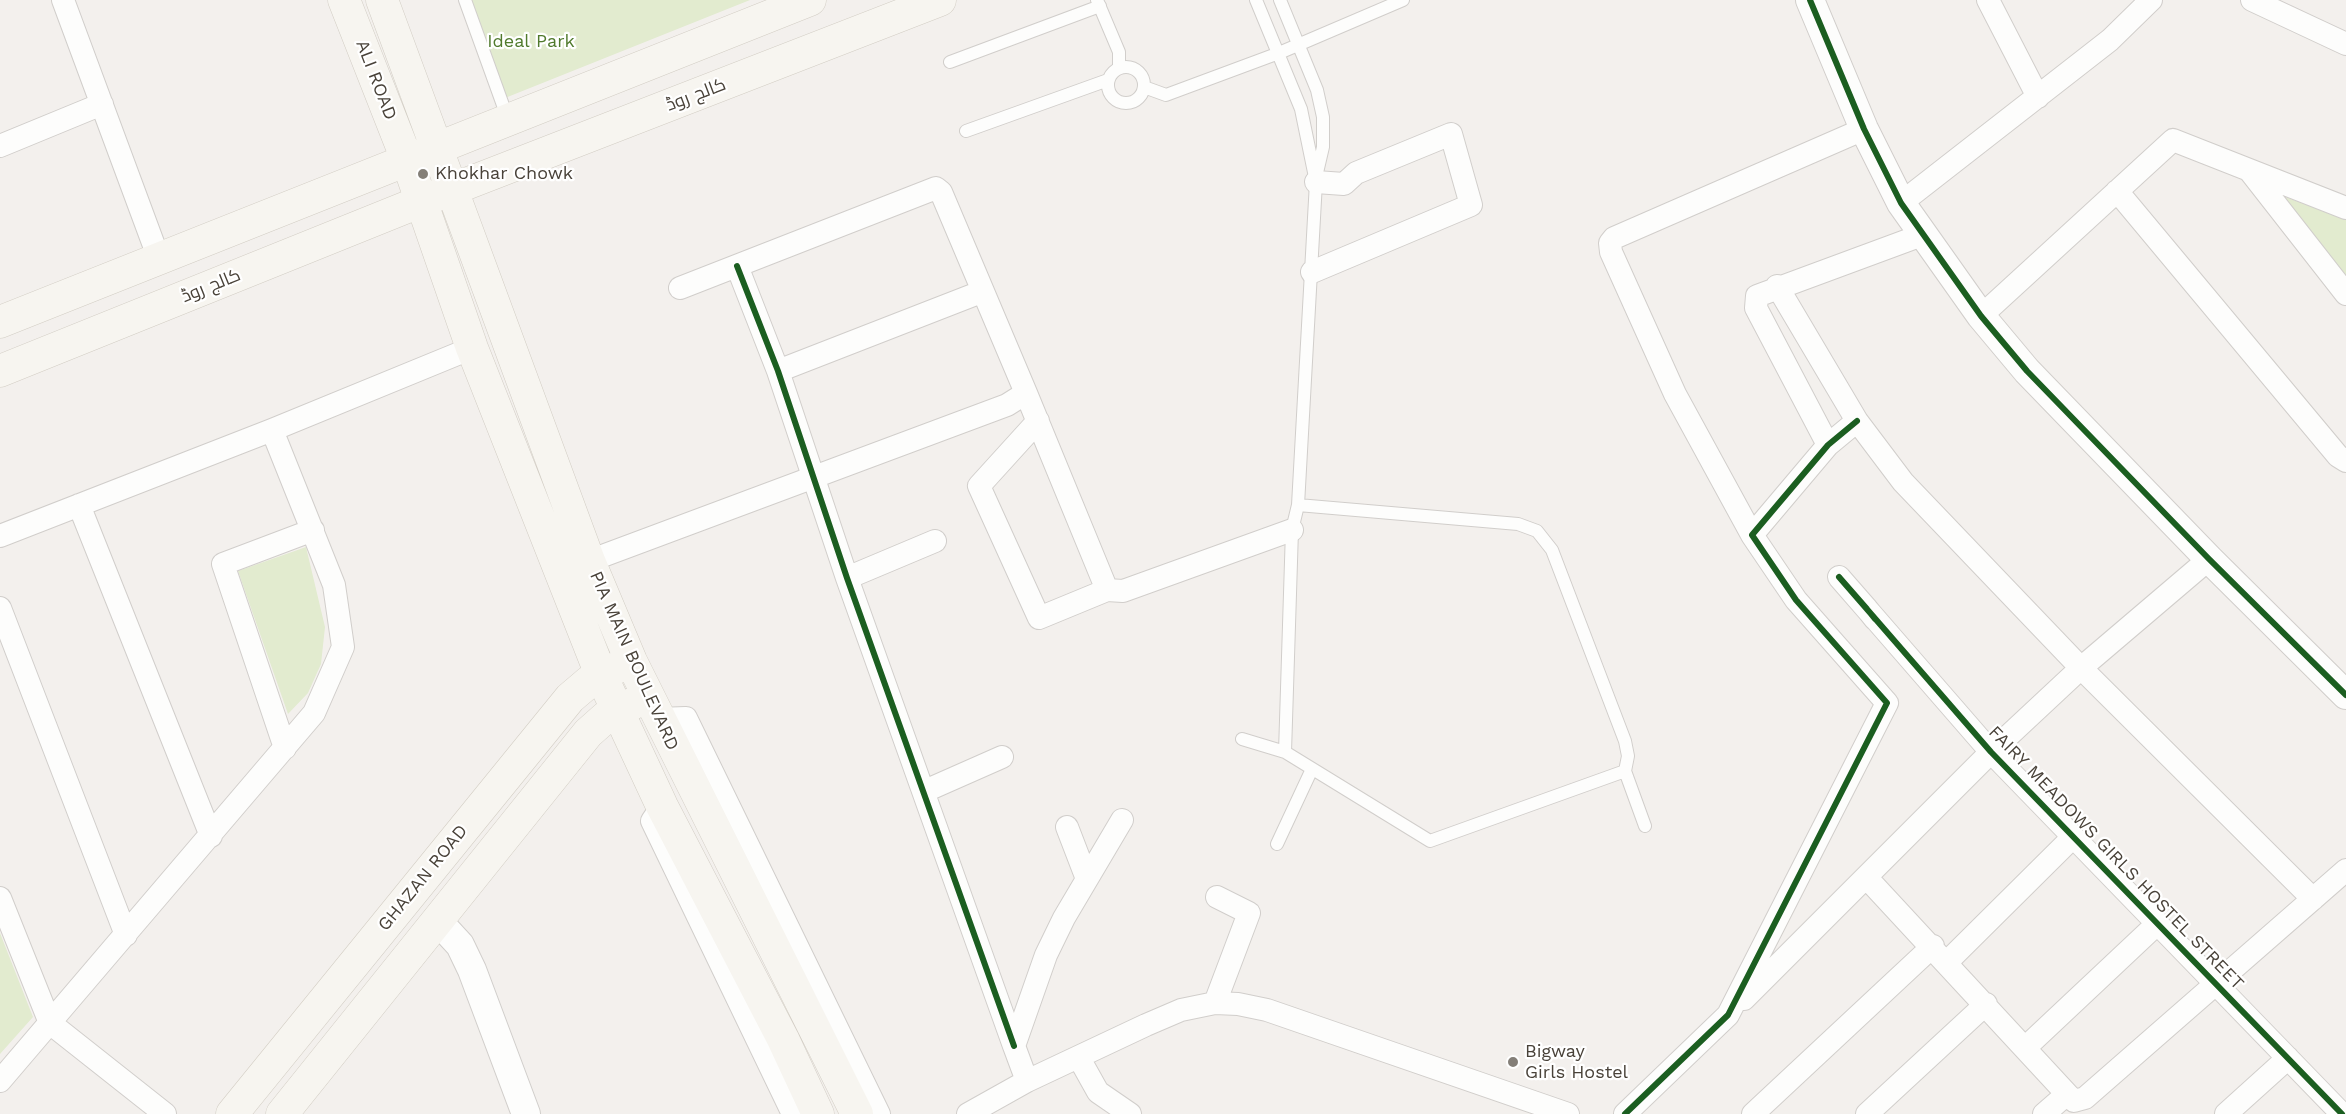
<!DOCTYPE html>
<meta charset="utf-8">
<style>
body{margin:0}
canvas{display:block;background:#f3f0ed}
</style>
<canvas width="2346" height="1114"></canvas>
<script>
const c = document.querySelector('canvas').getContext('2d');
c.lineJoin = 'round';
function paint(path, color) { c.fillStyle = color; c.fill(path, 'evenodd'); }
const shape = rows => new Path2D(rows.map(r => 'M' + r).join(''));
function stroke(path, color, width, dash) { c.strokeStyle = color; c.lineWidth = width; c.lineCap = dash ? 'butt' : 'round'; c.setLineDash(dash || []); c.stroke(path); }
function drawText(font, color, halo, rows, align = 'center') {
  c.font = font + ' "Work Sans",Cairo,sans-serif'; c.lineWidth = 4.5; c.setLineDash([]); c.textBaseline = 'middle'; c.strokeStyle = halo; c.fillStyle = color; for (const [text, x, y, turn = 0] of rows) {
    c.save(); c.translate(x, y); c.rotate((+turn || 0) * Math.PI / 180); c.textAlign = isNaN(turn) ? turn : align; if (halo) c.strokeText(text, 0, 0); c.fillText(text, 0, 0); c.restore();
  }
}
const green = shape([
 [472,0,750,0,505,98],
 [2280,195,2346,220,2346,276],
 [306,547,325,627,321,664,308,693,288,714,238,571],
 [0,933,33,1017,0,1054]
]);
const service = shape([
 [465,0,508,119],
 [1097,0,1119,52,1119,68],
 [1280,0,1317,90,1323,117,1323,147,1316,177],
 [950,62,1100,6],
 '1108 85a18 18 0 1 1 36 0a18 18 0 1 1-36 0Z',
 [1144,87,1166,95,1279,53,1403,0],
 [966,131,1108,80],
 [1298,505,1518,524,1537,531,1552,550,1625,741,1628,756,1625,771,1645,826],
 [1242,739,1285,752,1292,530,1298,505,1316,182,1301,109,1256,0],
 [1285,752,1430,841,1625,771],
 [1277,844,1312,769]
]);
const minor = shape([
 [63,0,159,259],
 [1988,0,2038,97],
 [2252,0,2346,44],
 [0,146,102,104],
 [2249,170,2346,294],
 [2117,191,2338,456,2346,461],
 [1901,203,2110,40,2151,0],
 [737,266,778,371,847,578,1014,1046],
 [1312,272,1471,205,1451,134,1356,173,1344,184,1316,182],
 [1777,286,1857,421,1903,482,2081,668,2313,899],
 [680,288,936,188,941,192,1026,393,1107,590],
 [1981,316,2173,140,2346,208],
 [778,371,981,292],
 [1038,421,979,486,1039,618,1107,590,1123,591,1292,530],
 [1828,445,1756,308,1757,296,1922,235],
 [79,505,211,836],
 [1752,535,1675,394,1611,252,1610,243,1614,238,1864,129],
 [0,536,272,430,472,348],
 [589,561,1007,405,1026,393],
 [847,578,935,541],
 [0,608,126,935],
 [1875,619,1867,609,1839,577,1991,752,2342,1114],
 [658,719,686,718,879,1114],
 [285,748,223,564,313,530],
 [925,791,1002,757],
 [662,806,652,821,793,1114],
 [1067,827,1087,879],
 [1866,877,2067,1094],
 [0,898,50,1023,165,1114],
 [1947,962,2073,837],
 [1744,999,1991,752,2081,668,2209,559],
 [1215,1003,1249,913,1217,897],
 [2025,1048,2158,923],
 [1079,1058,1098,1092,1130,1114],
 [0,1081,314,713,343,647,334,585,272,430],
 [1027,1081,1014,1046,1046,955,1064,918,1122,820],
 [968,1114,1027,1081,1146,1025,1181,1010,1215,1003,1238,1004,1267,1010,1568,1114],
 [1625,1114,1728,1015,1887,703,1796,600,1752,535,1828,445,1857,421],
 [1753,1114,1933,946],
 [1867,1114,1986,1004],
 [2044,1114,2067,1094,2074,1101,2085,1098,2346,870],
 [2226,1114,2288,1058]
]);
const tertiary = shape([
 [1810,0,1864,129,1901,203,1981,316,2027,371,2209,559,2346,695],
 [437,920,460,945,472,970,526,1114]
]);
const secondary = shape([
 [344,0,407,160,472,348,601,675,662,806,783,1039,818,1114],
 [382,0,589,561,631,661,857,1114],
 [0,322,810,0],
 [0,371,422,201,940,0],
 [232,1114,570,698,590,681,620,666],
 [282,1114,588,733,606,717,636,702]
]);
const cycleway = shape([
 [1810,0,1864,129,1901,203,1981,316,2027,371,2209,559,2346,695],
 [737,266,778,371,847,578,1014,1046],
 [1875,619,1867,609,1839,577,1991,752,2342,1114],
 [1625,1114,1728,1015,1887,703,1796,600,1752,535,1828,445,1857,421]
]);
const markers = [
 [423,174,6,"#847f78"],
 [1513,1062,6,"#847f78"]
];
const parkNames = [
 ["Ideal Park",531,42]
];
const streetNames = [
 ["ALI ROAD",376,80,69],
 ["کالج روڈ",696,95,-21],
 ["کالج روڈ",211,286,-22],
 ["PIA MAIN BOULEVARD",634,661,66],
 ["FAIRY MEADOWS GIRLS HOSTEL STREET",2116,858,46],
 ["GHAZAN ROAD",423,878,-51]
];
const poiNames = [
 ["Khokhar Chowk",435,174],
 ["Bigway",1525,1052],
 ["Girls Hostel",1525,1073]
];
paint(green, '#e2ebcf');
stroke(service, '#d1cecb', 14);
stroke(minor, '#d1cecb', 24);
stroke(tertiary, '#d1cecb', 30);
stroke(secondary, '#d2cdc4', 33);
stroke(service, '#fdfdfc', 12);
stroke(minor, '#fdfdfc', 22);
stroke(tertiary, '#fdfdfc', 28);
stroke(secondary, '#f7f5f0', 32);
stroke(cycleway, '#1b5e20', 6);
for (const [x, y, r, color] of markers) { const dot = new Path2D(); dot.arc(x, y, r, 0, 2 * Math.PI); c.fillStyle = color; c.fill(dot); stroke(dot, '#fff', 2); }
drawText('18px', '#507a2d', '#fff', parkNames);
drawText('18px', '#494239', '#fff', streetNames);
drawText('18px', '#494239', '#fff', poiNames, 'left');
</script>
